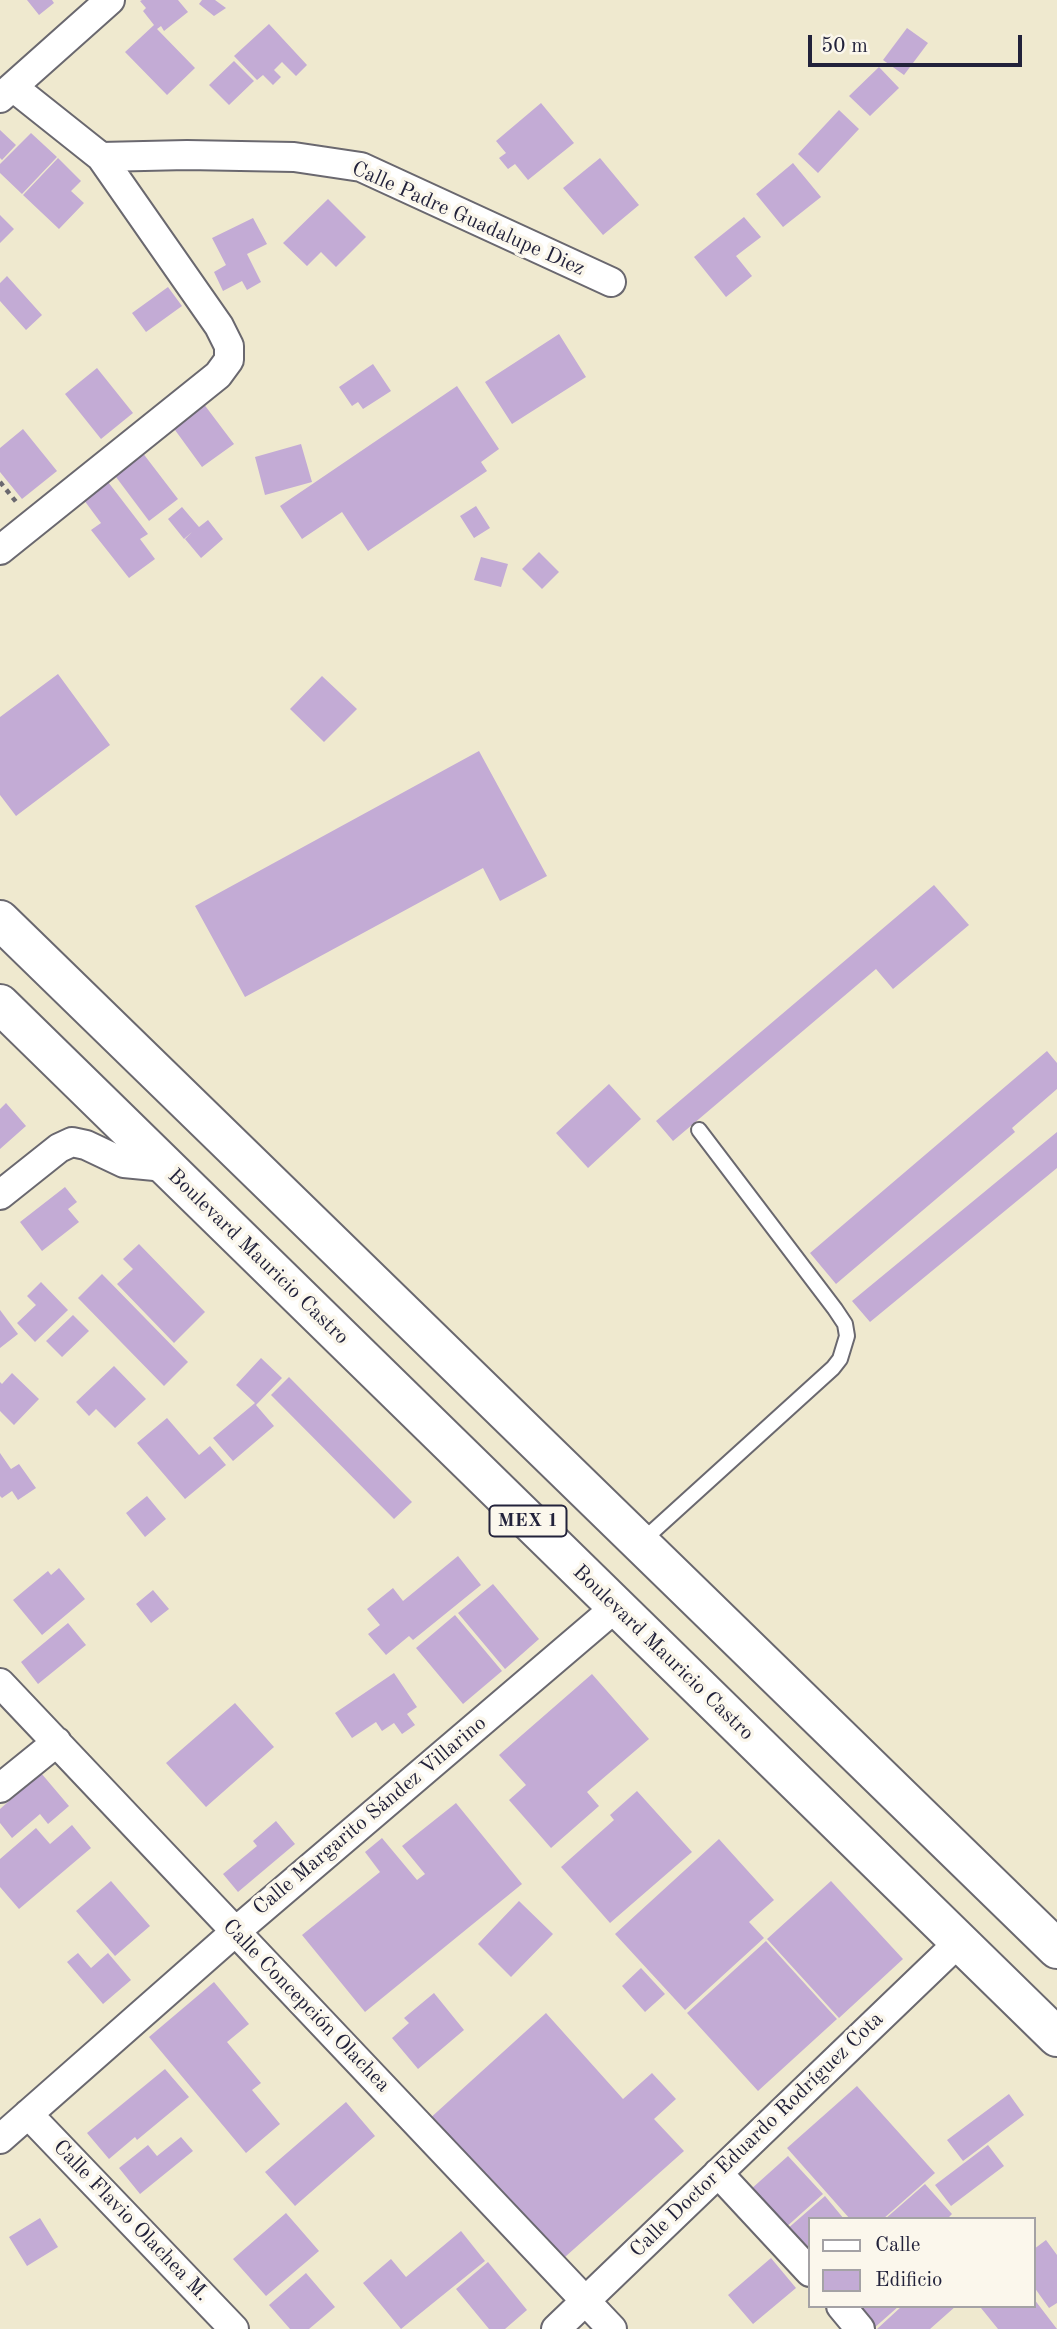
<!DOCTYPE html>
<meta charset="utf-8">
<style>
body{margin:0}
#map{position:relative;width:1057px;height:2329px;overflow:hidden;background:#efe9cf;font-family:"Old Standard TT",serif}
canvas{display:block}
.legend{position:absolute;left:808px;top:2217px;width:228px;height:91px;box-sizing:border-box;background:#fbf7ec;border:2px solid #a4a2a5;margin:0;padding:9px 12px;list-style:none;font-size:21px;color:#22223b}
.legend li{display:flex;align-items:center;gap:14px;height:35px}
.legend b{width:35px;border:2px solid #a4a2a5}
.scale{position:absolute;left:808px;top:35px;width:214px;height:32px;box-sizing:border-box;border:4px solid #22223b;border-top:0;padding-left:9px;font-size:21px;line-height:24px;white-space:nowrap;color:#22223b;-webkit-text-stroke:5px #fbf7ec;paint-order:stroke}
</style>
<div id="map">
<canvas width="1057" height="2329"></canvas>
<ul class="legend">
<li><b style="height:9px;background:#fff"></b>Calle</li>
<li><b style="height:19px;background:#c3abd5"></b>Edificio</li>
</ul>
<div class="scale">50 m</div>
</div>
<script>
const c = document.querySelector('canvas').getContext('2d');
c.lineJoin = 'round';
function paint(path, color) { c.fillStyle = color; c.fill(path, 'evenodd'); }
const shape = rows => new Path2D(rows.map(r => 'M' + r).join(''));
function stroke(path, color, width, dash) { c.strokeStyle = color; c.lineWidth = width; c.lineCap = dash ? 'butt' : 'round'; c.setLineDash(dash || []); c.stroke(path); }
function drawText(font, color, halo, rows, align = 'center') {
  c.font = font + ' "Old Standard TT",serif'; c.lineWidth = 7; c.setLineDash([]); c.textBaseline = 'middle'; c.strokeStyle = halo; c.fillStyle = color; for (const [text, x, y, turn = 0] of rows) {
    c.save(); c.translate(x, y); c.rotate((+turn || 0) * Math.PI / 180); c.textAlign = isNaN(turn) ? turn : align; if (halo) c.strokeText(text, 0, 0); c.fillText(text, 0, 0); c.restore();
  }
}
const building = shape([
 [27,0,52,0,54,3,39,15],
 [142,0,178,0,188,12,164,31,161,26,157,29,195,68,167,95,125,52,154,25,143,11,146,8,140,1],
 [202,0,215,0,226,8,214,16,199,4],
 [269,24,307,65,296,76,282,62,274,70,281,77,273,85,263,75,257,80,234,56],
 [907,28,928,43,904,75,883,60],
 [234,61,254,81,229,105,209,85],
 [879,67,899,88,870,116,849,96],
 [541,103,574,143,528,180,515,164,508,169,499,158,506,153,496,141],
 [839,110,859,129,818,173,798,154],
 [0,130,16,145,2,160,0,158],
 [31,133,57,157,22,194,0,173,0,164],
 [58,158,81,181,71,191,84,203,59,229,23,195],
 [600,158,639,205,603,235,563,188],
 [793,163,821,197,783,227,756,194],
 [328,199,366,237,336,267,321,252,307,266,283,243],
 [0,215,14,229,0,243],
 [744,217,761,237,736,256,752,276,726,297,694,257],
 [253,218,267,244,247,254,261,282,247,290,242,281,223,291,214,272,226,265,212,238],
 [7,276,42,315,26,330,0,301,0,283],
 [168,287,182,306,146,332,132,313],
 [559,334,586,377,512,424,485,382],
 [373,364,391,391,363,409,358,402,352,406,339,387],
 [97,368,133,413,101,439,65,394],
 [457,386,499,449,481,462,487,471,368,551,342,512,302,539,280,506],
 [197,395,234,444,202,467,167,419],
 [23,429,57,471,22,499,0,472,0,448],
 [301,444,312,482,265,495,255,457],
 [142,452,178,499,149,521,113,473],
 [105,478,148,534,140,539,155,559,129,578,91,530,101,523,81,496],
 [476,506,490,528,474,538,460,516],
 [182,507,199,527,208,520,223,539,201,558,185,539,192,532,184,539,168,519],
 [539,552,559,572,542,589,522,569],
 [481,557,508,564,501,587,474,580],
 [58,674,110,745,16,816,0,795,0,717],
 [322,676,357,709,324,742,290,709],
 [479,751,547,876,500,901,483,868,245,997,195,906],
 [934,885,969,925,893,989,876,969,673,1141,656,1121],
 [1047,1051,1057,1063,1057,1089,1012,1128,1015,1132,836,1284,810,1253],
 [609,1084,641,1119,588,1168,556,1133],
 [6,1103,26,1126,0,1149,0,1109],
 [1057,1132,1057,1168,870,1322,852,1301],
 [65,1187,77,1202,68,1209,79,1222,42,1251,20,1222],
 [139,1244,205,1312,174,1343,117,1284,133,1269,123,1259],
 [102,1274,188,1362,164,1386,78,1298],
 [41,1282,68,1310,35,1342,17,1323,36,1305,27,1296],
 [0,1310,18,1334,0,1348],
 [73,1315,89,1331,62,1357,46,1341],
 [261,1358,282,1378,256,1405,274,1426,233,1461,213,1438,255,1403,236,1385],
 [114,1366,146,1399,115,1428,96,1409,89,1416,76,1402],
 [12,1373,39,1399,14,1425,0,1411,0,1382,2,1384],
 [289,1377,412,1502,394,1519,271,1395],
 [167,1418,199,1455,210,1446,226,1465,185,1499,137,1443],
 [0,1453,11,1469,19,1464,36,1488,18,1500,12,1491,2,1498,0,1496],
 [147,1496,166,1519,145,1537,126,1513],
 [458,1556,481,1585,413,1640,409,1636,386,1655,368,1634,380,1625,367,1609,393,1588,403,1601],
 [59,1568,85,1599,42,1635,13,1600,48,1571,51,1575],
 [493,1584,539,1639,505,1669,458,1613],
 [153,1590,169,1609,151,1623,136,1604],
 [455,1615,502,1671,463,1704,416,1648],
 [68,1623,86,1645,38,1684,21,1662],
 [394,1673,417,1707,407,1714,415,1725,402,1734,394,1723,382,1731,376,1722,352,1738,335,1713],
 [592,1674,649,1739,587,1792,599,1806,551,1848,509,1800,526,1785,499,1755],
 [235,1703,274,1747,206,1807,166,1763],
 [41,1773,69,1806,48,1824,40,1814,12,1838,0,1823,0,1809],
 [637,1791,692,1852,610,1923,561,1867,614,1820,610,1815],
 [456,1803,522,1884,365,2012,302,1935,380,1872,365,1852,382,1838,417,1880,425,1874,402,1846],
 [276,1821,295,1844,238,1892,223,1874,257,1846,253,1841],
 [72,1825,91,1848,19,1909,0,1887,0,1859,36,1828,50,1844],
 [719,1839,774,1900,749,1922,764,1938,685,2010,615,1934],
 [111,1881,150,1926,115,1956,76,1911],
 [831,1881,903,1959,839,2018,767,1939],
 [519,1901,553,1934,511,1977,478,1944],
 [766,1941,837,2019,758,2091,687,2013],
 [78,1953,91,1968,108,1953,131,1980,103,2004,67,1962],
 [641,1968,665,1994,645,2012,622,1986],
 [214,1982,249,2024,227,2042,261,2083,252,2090,280,2124,246,2153,149,2037],
 [434,1993,464,2030,418,2069,392,2038,409,2023,404,2018],
 [546,2013,623,2099,652,2073,676,2099,654,2119,684,2151,556,2265,427,2121],
 [165,2069,189,2097,137,2140,135,2137,109,2159,87,2133],
 [857,2086,935,2173,883,2219,850,2219,787,2148],
 [1009,2094,1024,2115,963,2161,947,2140],
 [346,2102,375,2136,295,2206,265,2172],
 [181,2137,193,2151,140,2194,119,2168,148,2145,157,2156],
 [988,2145,1004,2166,951,2206,935,2185],
 [788,2156,823,2194,784,2229,750,2190],
 [925,2184,952,2214,947,2219,885,2219],
 [825,2196,844,2219,810,2219,810,2258,786,2230],
 [286,2213,319,2251,266,2296,233,2259],
 [40,2218,58,2247,27,2266,9,2237],
 [461,2231,485,2261,401,2329,363,2283,391,2259,406,2277],
 [1046,2240,1057,2255,1057,2303,1049,2308,1034,2287,1034,2249],
 [771,2258,796,2288,753,2324,728,2295],
 [488,2262,527,2310,505,2329,489,2329,456,2289],
 [306,2273,335,2307,309,2329,290,2329,269,2305],
 [1034,2299,1057,2329,998,2329,981,2308,1034,2306],
 [853,2306,899,2306,873,2329],
 [902,2306,956,2306,930,2329,877,2329]
]);
const path = shape([
 [0,482,17,503]
]);
const lane = shape([
 [640,1543,833,1368,840,1359,847,1336,845,1324,835,1309,699,1130]
]);
const street = shape([
 [13,87,101,157,187,155,294,157,361,167,611,282],
 [0,98,110,0],
 [0,550,218,375,229,360,229,346,219,326,101,157],
 [0,1195,59,1148,72,1142,86,1145,124,1163,165,1167],
 [0,1683,612,2329],
 [0,1788,57,1742],
 [28,2114,234,2329],
 [0,2139,235,1932,616,1607],
 [718,2173,810,2272],
 [841,2306,860,2329],
 [556,2329,959,1942]
]);
const primary = shape([
 [0,920,1057,1949],
 [0,1004,1057,2037]
]);
const shields = [
 [528,1521,77]
];
const shieldNames = [
 ["MEX 1",528,1521]
];
const streetNames = [
 ["Calle Padre Guadalupe Diez",468,219,24],
 ["Boulevard Mauricio Castro",258,1257,44],
 ["Boulevard Mauricio Castro",663,1653,44],
 ["Calle Margarito Sández Villarino",370,1816,-40],
 ["Calle Concepción Olachea",306,2006,46],
 ["Calle Doctor Eduardo Rodríguez Cota",757,2135,-44],
 ["Calle Flavio Olachea M.",131,2221,46]
];
paint(building, '#c3abd5');
stroke(lane, '#6a686f', 18);
stroke(street, '#6a686f', 32);
stroke(primary, '#6a686f', 42);
stroke(path, '#6a686f', 4.5, [5, 5]);
stroke(lane, '#fff', 14);
stroke(street, '#fff', 28);
stroke(primary, '#fff', 38);
for (const [x, y, w] of shields) { const box = new Path2D(); box.roundRect(x - w / 2, y - 15.5, w, 31, 5); c.fillStyle = '#fbf7ec'; c.fill(box); stroke(box, '#22223b', 2); }
drawText('bold 19px', '#22223b', null, shieldNames);
drawText('21px', '#22223b', '#fbf7ec', streetNames);
</script>
